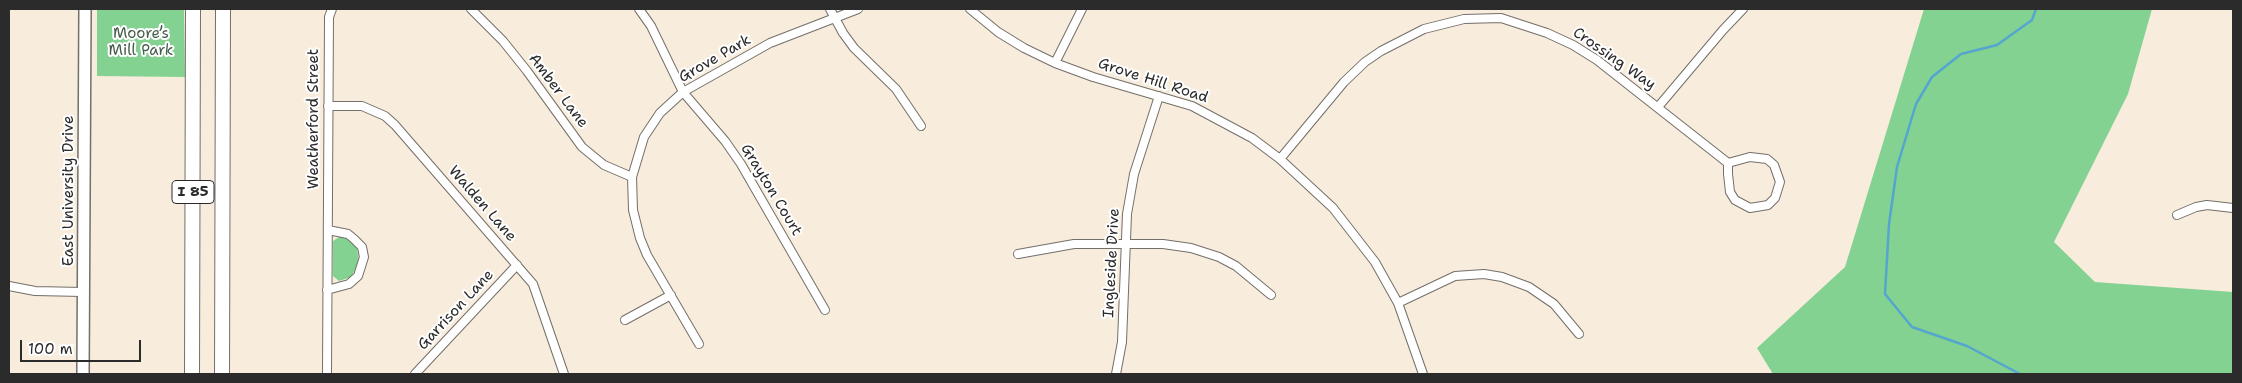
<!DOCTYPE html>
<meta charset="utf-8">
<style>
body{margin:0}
#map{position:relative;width:2242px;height:383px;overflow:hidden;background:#f8ecdc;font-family:"Shantell Sans",sans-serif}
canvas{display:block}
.frame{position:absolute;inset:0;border:10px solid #2b2b2b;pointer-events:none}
.scale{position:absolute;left:20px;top:340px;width:121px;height:22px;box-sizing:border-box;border:2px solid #2b2b2b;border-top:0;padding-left:6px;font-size:15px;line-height:18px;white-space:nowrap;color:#2b2b2b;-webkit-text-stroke:4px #fff;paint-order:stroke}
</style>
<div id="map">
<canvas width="2242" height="383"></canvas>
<div class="frame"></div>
<div class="scale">100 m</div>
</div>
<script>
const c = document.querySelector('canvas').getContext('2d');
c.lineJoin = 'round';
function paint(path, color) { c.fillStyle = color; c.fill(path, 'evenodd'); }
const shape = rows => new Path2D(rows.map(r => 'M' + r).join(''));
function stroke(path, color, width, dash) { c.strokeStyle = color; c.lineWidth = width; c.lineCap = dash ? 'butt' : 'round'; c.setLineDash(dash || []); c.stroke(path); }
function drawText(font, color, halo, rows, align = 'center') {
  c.font = font + ' "Shantell Sans",sans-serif'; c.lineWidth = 4; c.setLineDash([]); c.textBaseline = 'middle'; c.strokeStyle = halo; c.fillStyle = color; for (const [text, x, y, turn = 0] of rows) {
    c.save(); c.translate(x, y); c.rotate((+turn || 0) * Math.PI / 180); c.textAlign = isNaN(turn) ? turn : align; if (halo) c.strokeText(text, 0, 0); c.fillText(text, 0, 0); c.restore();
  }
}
const green = shape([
 [97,9,184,9,185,77,97,76],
 [1924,9,2152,9,2128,94,2054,242,2095,282,2233,292,2233,374,1773,374,1757,348,1845,267],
 [339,237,345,237,357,247,359,263,351,277,339,281,333,276,333,241]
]);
const stream = shape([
 [2020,374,1967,346,1912,327,1885,294,1889,224,1897,167,1916,104,1932,77,1961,54,1997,45,2032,20,2036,9]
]);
const street = shape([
 [471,9,503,41,527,71,582,147,604,165,632,177],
 [639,9,651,26,683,92,725,141,741,164,825,310],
 [830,9,843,33,854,48,896,89,921,126],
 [970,9,998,32,1024,48,1055,63,1093,77,1192,106,1252,138,1280,159,1333,208,1375,262,1398,303,1423,374],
 [1055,63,1082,9],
 [328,106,362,106,385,116,395,125,533,284,564,374],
 [1658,107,1723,30,1743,9],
 [1750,157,1767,159,1774,165,1780,182,1775,198,1768,205,1750,208,1735,200,1730,192,1728,174,1728,163,1750,157],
 [1280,159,1344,82,1365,62,1381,51,1424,29,1464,19,1501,18,1547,33,1573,45,1597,60,1728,163],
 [2177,215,2196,207,2207,205,2233,208],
 [1018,254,1074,244,1163,244,1191,248,1219,257,1236,266,1271,295],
 [9,286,35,291,83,292],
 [327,290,349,284,358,276,364,257,362,247,354,239,348,234,328,230],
 [1398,303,1455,276,1484,274,1502,277,1529,287,1554,304,1579,334],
 [625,320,671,295],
 [699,344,647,255,640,238,633,210,632,177,644,137,660,113,683,92,770,43,858,9],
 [327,374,329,17,332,9],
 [415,374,517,265],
 [1116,374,1122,342,1127,214,1134,174,1159,96]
]);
const secondary = shape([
 [83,374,85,9]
]);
const highway = shape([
 [192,374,193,9],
 [222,374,223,9]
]);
const shields = [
 [193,192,42]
];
const shieldNames = [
 ["I 85",193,192]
];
const parkNames = [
 ["Moore’s",141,34],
 ["Mill Park",141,51]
];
const streetNames = [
 ["Grove Park",715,59,-30],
 ["Crossing Way",1614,59,35],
 ["Grove Hill Road",1153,81,18],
 ["Amber Lane",558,91,53],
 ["Weatherford Street",314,119,-90],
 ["Grayton Court",771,190,59],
 ["East University Drive",69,191,-90],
 ["Walden Lane",482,204,49],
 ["Ingleside Drive",1112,263,-87],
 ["Garrison Lane",456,310,-47]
];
paint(green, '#83d291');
stroke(stream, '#54a6cf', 2.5);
stroke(street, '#736f69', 10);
stroke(secondary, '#736f69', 14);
stroke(highway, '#736f69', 16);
stroke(street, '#fff', 8);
stroke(secondary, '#fff', 11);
stroke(highway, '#fff', 14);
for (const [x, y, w] of shields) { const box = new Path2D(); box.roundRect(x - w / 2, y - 11.5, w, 23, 4); c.fillStyle = '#fff'; c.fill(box); stroke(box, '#2b2b2b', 1); }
drawText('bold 14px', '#2b2b2b', null, shieldNames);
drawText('15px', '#455d4a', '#fff', parkNames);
drawText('15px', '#2b2b2b', '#fff', streetNames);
</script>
